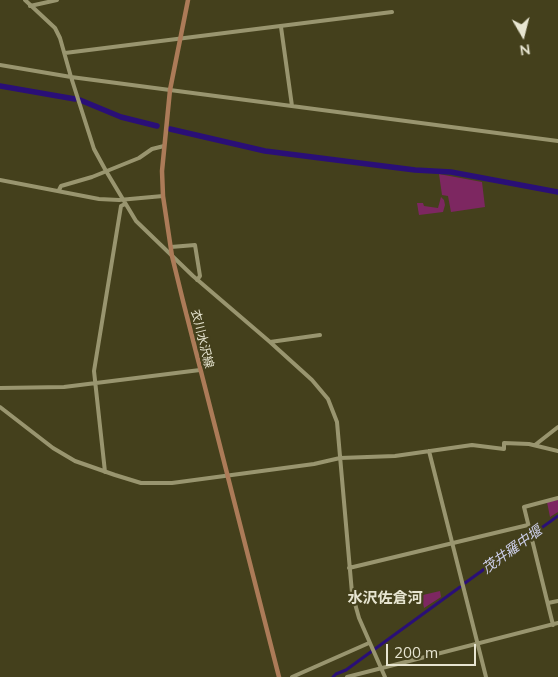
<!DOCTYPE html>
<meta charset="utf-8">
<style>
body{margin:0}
#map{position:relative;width:558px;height:677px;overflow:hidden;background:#44401c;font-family:Mulish,sans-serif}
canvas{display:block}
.north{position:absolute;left:498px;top:10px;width:50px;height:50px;-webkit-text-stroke:4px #44401c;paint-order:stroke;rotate:172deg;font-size:14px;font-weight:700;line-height:20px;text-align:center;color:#e7e5d1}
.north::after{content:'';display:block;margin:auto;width:18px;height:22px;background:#e7e5d1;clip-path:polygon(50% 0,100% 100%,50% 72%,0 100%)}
.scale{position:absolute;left:386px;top:644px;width:90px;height:22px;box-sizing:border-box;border:2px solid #e7e5d1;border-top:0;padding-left:6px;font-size:15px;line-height:18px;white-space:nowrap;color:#e7e5d1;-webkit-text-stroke:4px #44401c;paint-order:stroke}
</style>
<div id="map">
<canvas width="558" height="677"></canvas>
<div class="north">N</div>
<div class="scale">200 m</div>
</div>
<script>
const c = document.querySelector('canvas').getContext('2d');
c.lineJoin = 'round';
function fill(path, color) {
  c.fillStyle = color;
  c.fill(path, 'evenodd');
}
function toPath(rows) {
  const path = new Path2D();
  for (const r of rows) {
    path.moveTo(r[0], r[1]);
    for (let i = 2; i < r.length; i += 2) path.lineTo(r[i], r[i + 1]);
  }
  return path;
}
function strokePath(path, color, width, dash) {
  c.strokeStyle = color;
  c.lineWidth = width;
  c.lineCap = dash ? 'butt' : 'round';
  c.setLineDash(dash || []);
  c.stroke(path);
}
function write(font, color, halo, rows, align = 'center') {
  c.font = font + ' Mulish,"Noto Sans JP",sans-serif';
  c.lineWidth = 4.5;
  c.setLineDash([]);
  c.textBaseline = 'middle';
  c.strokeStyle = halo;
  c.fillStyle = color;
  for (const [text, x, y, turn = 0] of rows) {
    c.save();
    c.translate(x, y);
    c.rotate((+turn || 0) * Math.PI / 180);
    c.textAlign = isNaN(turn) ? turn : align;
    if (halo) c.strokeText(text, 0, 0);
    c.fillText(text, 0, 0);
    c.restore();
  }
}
fill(toPath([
 [439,174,482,182,485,207,451,212,448,196,442,195],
 [441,197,444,200,445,205,443,212,419,215,417,203,423,203,424,206,438,208],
 [558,500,558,512,550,517,547,502],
 [440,591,441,597,424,608,422,597,423,595]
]), '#7d2761');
strokePath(toPath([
 [465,583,558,516],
 [333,677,336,674,346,670,460,587]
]), '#2a0f77', 3);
strokePath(toPath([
 [0,86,75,99],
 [80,100,121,117,157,126],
 [170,129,265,151,415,170,451,172,558,192]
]), '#2a0f77', 5.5);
strokePath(toPath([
 [25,0,55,28,60,38,71,77,94,149,106,171,136,221,193,276,270,342,312,380,328,399,337,422,352,593,359,618,385,677],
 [30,6,57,0],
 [281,27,292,106],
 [65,53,392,12],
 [0,65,71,77,558,141],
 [0,180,99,199,119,200,163,196],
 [59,190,61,186,92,177,139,158,152,149,164,146],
 [171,247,195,245,200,276,197,280],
 [270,342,320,335],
 [0,388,64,387,200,370],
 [0,407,53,448,75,461,115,475,141,483,172,483,314,464,340,458,395,456,472,445,504,449,504,443,529,444,558,451],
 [535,445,558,427],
 [429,451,486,677],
 [105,472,94,371,121,206,125,204],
 [349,568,528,525],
 [548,603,558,601],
 [553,625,524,507,558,498],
 [292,677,369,643],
 [347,677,558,623]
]), '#99956f', 4);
strokePath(toPath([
 [188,0,170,90,162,171,163,196,172,256,183,301,279,677]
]), '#ac7b58', 4.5);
write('12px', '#e7e5d1', '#44401c', [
 ["衣川水沢線",202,339,76]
]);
write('italic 14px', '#cccee9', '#44401c', [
 ["茂井羅中堰",512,550,-36]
]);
write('bold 15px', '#e7e5d1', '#44401c', [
 ["水沢佐倉河",385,598]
]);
</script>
